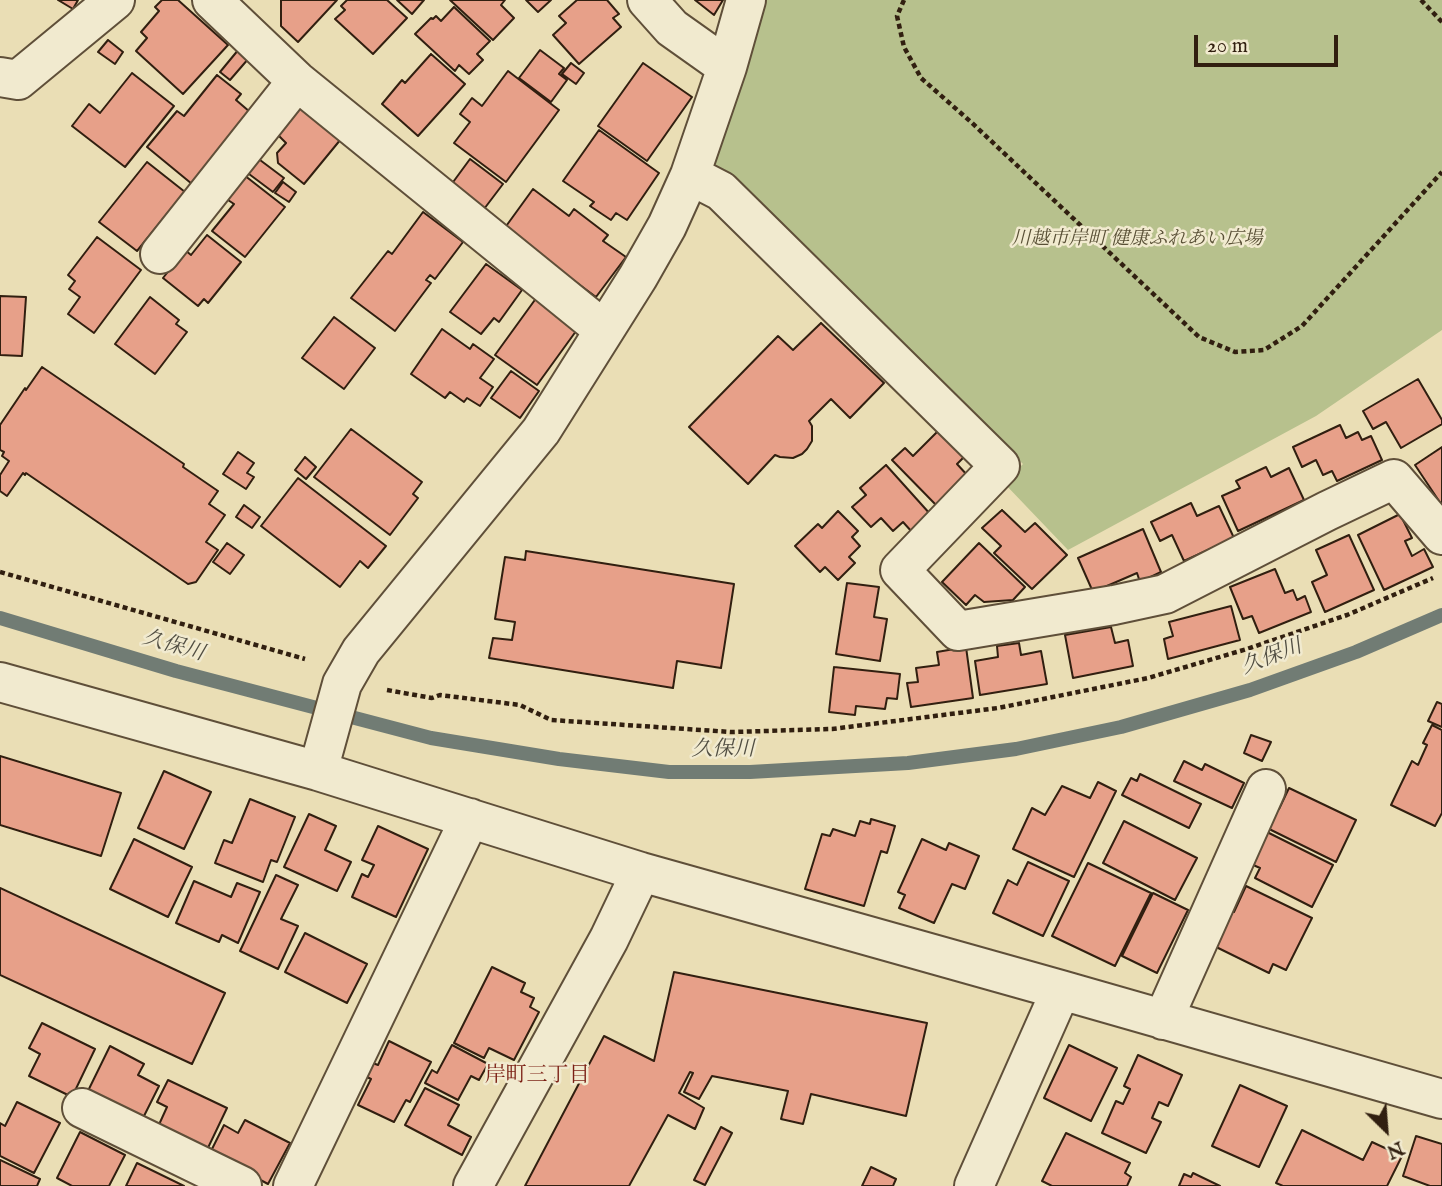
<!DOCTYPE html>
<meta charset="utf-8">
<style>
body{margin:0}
#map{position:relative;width:1442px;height:1186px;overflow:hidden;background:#eadeb5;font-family:"IM FELL English",serif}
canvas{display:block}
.north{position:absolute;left:1351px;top:1095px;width:70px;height:70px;-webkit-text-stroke:5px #f1eacf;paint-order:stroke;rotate:155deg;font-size:19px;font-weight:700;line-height:28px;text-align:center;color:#311f10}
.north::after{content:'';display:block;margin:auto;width:24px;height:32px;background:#311f10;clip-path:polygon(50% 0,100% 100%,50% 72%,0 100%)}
.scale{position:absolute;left:1194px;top:35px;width:144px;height:32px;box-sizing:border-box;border:4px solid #311f10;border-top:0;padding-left:9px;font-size:21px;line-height:24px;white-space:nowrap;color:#311f10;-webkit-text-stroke:5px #f1eacf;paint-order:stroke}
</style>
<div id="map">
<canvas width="1442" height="1186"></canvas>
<div class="north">N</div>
<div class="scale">20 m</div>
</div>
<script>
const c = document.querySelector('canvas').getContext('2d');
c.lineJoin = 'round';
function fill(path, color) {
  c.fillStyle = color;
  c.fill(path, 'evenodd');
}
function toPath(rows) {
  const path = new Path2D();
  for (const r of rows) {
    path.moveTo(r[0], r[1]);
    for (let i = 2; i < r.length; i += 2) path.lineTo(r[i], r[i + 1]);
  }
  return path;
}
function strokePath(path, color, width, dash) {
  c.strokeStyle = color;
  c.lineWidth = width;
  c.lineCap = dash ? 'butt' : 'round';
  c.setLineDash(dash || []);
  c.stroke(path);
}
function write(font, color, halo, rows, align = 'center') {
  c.font = font + ' "IM FELL English","Noto Serif JP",serif';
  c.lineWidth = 5;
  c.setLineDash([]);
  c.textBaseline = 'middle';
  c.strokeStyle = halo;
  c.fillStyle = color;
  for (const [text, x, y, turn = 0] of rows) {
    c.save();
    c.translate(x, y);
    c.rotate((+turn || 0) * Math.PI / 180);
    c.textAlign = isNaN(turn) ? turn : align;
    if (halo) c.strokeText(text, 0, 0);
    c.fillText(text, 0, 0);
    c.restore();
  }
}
fill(toPath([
 [764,0,1442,0,1442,330,1316,416,1068,550,1004,483,1023,464,711,160]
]), '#b7c18d');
strokePath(toPath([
 [0,618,176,671,431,738,559,759,669,772,750,772,908,763,1016,749,1121,727,1250,690,1356,652,1442,615]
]), '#717c74', 14);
const building = toPath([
 [58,0,78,0,73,9,58,0],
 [162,0,178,0,228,45,183,94,136,51,147,38,141,32,159,11,155,7,162,0],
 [281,0,337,0,298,42,281,26,281,0],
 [347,0,387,0,407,18,373,54,335,19,345,10,341,6,347,0],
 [397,0,424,0,412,14,397,0],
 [450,0,505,0,501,5,514,18,493,40,450,0],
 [526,0,551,0,538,12,526,0],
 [577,0,607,0,619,14,613,18,621,27,579,64,553,35,566,23,559,16,577,0],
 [695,0,723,0,714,15,695,0],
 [454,7,490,41,477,54,483,60,469,74,459,65,455,71,415,34,431,18,433,19,436,16,441,21,454,7],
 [108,40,123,52,115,64,98,52,108,40],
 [239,49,249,58,230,80,220,72,239,49],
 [540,50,564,68,559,74,567,80,551,102,519,78,540,50],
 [431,54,465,84,418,136,382,104,402,80,405,83,431,54],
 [571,63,584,73,576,84,562,74,571,63],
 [643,63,692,97,647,161,598,126,643,63],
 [508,71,559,110,506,182,454,143,470,122,460,114,472,98,482,106,508,71],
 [132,73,174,106,125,167,72,126,89,104,100,113,132,73],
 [217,75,241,94,236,100,250,112,192,184,147,147,177,111,184,116,217,75],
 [300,105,341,139,304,184,278,163,277,153,286,143,277,134,300,105],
 [599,130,659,173,627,220,616,213,611,220,590,206,594,202,563,181,599,130],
 [256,157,284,178,273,192,245,171,256,157],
 [470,159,503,184,481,213,448,189,470,159],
 [147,162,185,192,137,251,99,222,147,162],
 [244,175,285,207,245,257,212,231,234,204,225,198,244,175],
 [283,182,296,192,289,202,275,193,283,182],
 [533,189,569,216,574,209,608,235,603,241,626,257,596,297,504,229,533,189],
 [423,212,463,242,435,279,430,275,426,280,431,283,395,331,351,298,388,251,392,254,423,212],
 [207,235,241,262,208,303,204,299,198,306,163,278,185,250,191,255,207,235],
 [97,237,141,270,94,333,68,314,80,297,69,289,75,281,68,275,97,237],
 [486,264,522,290,499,322,494,318,481,334,450,312,486,264],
 [0,296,26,297,22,356,0,355,0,296],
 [150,297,179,320,176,324,187,332,155,374,115,344,150,297],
 [537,297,579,327,537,385,495,355,537,297],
 [334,317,375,348,344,389,302,358,334,317],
 [821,323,884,383,850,418,831,399,809,421,812,426,812,441,807,449,802,454,793,458,780,457,775,455,748,484,689,427,778,336,793,350,821,323],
 [442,329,470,349,473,344,494,359,480,378,493,387,480,406,467,398,464,402,450,392,445,398,411,374,442,329],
 [42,367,184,464,183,467,218,491,209,504,225,515,206,542,218,550,196,582,188,584,26,473,25,475,23,473,7,496,0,491,0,475,9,461,2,456,4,452,0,450,0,425,25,388,26,390,42,367],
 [511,371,539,391,520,418,491,398,511,371],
 [1418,379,1442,420,1442,424,1401,448,1386,422,1373,429,1363,411,1418,379],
 [1340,425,1346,438,1358,432,1362,440,1371,436,1382,460,1337,481,1332,471,1323,475,1316,460,1302,467,1293,447,1340,425],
 [351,429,422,482,413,494,418,498,390,535,314,477,351,429],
 [940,429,966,455,957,464,968,476,937,506,892,460,905,448,913,456,940,429],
 [1442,447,1442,504,1441,504,1415,465,1442,447],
 [238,452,254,463,247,473,254,477,246,489,223,474,238,452],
 [305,457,316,467,306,479,295,470,305,457],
 [886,465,931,515,912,532,903,522,893,531,881,518,871,527,852,507,866,495,860,488,886,465],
 [1266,467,1271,477,1289,468,1304,500,1238,531,1222,496,1240,488,1236,481,1266,467],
 [298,478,386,546,368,568,360,561,340,587,261,526,298,478],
 [1191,503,1197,516,1219,506,1234,538,1184,561,1172,535,1160,541,1151,522,1191,503],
 [244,505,260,517,252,528,236,517,244,505],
 [1002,510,1025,532,1035,523,1067,555,1032,589,994,553,1001,546,982,528,1002,510],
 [838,511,858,531,852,537,860,546,849,557,855,563,838,580,825,567,820,572,795,546,818,524,822,528,838,511],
 [1400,514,1412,538,1405,541,1412,556,1424,549,1433,567,1384,590,1358,535,1400,514],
 [1143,529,1161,572,1140,582,1137,573,1093,592,1078,558,1143,529],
 [1349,535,1374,590,1325,612,1312,582,1327,575,1316,550,1349,535],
 [227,543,244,555,230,574,213,562,227,543],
 [979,543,1025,587,1013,600,984,602,975,595,966,605,942,582,979,543],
 [526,551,734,584,721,668,677,661,673,688,489,658,493,638,512,640,515,622,495,619,505,557,525,560,526,551],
 [1275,569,1285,593,1293,590,1297,600,1305,596,1311,612,1259,633,1252,616,1243,619,1230,587,1275,569],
 [847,583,879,587,874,617,887,619,880,661,836,654,847,583],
 [1231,606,1240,640,1168,659,1164,639,1173,636,1169,622,1231,606],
 [1111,627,1115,643,1128,640,1133,666,1073,678,1065,635,1111,627],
 [1019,643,1021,655,1041,651,1047,684,980,695,975,661,998,657,997,646,1019,643],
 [966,647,973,698,911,707,907,683,918,682,916,668,939,665,937,652,966,647],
 [834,667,900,674,897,699,887,698,885,709,856,706,855,715,829,712,834,667],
 [1437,702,1442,704,1442,727,1428,721,1437,702],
 [1432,725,1442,730,1442,813,1435,826,1391,805,1412,761,1418,765,1427,745,1423,743,1432,725],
 [1251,735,1271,742,1262,761,1244,753,1251,735],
 [0,756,121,793,101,856,0,825,0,756],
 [1184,761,1202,770,1205,764,1244,783,1232,808,1174,781,1184,761],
 [164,771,211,792,184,849,138,828,164,771],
 [1140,774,1201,804,1189,828,1122,795,1131,778,1137,781,1140,774],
 [1098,782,1116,791,1074,877,1013,849,1032,808,1045,815,1062,786,1090,798,1098,782],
 [1289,788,1356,820,1336,862,1263,826,1272,807,1279,809,1289,788],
 [250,799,295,817,277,862,271,860,263,882,215,863,224,840,232,843,250,799],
 [309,814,336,826,325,850,351,862,337,891,284,867,309,814],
 [871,819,895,826,887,853,881,851,864,906,805,889,822,834,830,836,833,829,855,836,860,821,870,824,871,819],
 [1124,821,1197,858,1175,900,1103,863,1124,821],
 [378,826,428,849,396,917,352,897,362,874,368,877,374,865,362,860,378,826],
 [1267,832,1333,865,1312,907,1255,878,1260,868,1251,864,1267,832],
 [134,839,192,867,168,917,110,889,134,839],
 [922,839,946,850,949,843,979,856,965,889,952,884,934,923,899,908,905,895,898,892,922,839],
 [1028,862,1069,881,1043,936,993,913,1008,880,1017,885,1028,862],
 [1088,863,1151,893,1115,966,1052,936,1088,863],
 [276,875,298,885,281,919,298,926,278,969,240,951,276,875],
 [194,881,231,897,237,883,260,892,238,943,222,935,219,942,176,923,194,881],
 [1246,886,1312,918,1286,970,1273,964,1269,973,1206,942,1223,906,1234,912,1246,886],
 [0,888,225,993,192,1064,0,975,0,888],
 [1153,893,1188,910,1157,973,1122,956,1153,893],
 [305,933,367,964,347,1003,285,972,305,933],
 [492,967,525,983,521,992,534,998,530,1007,539,1012,514,1060,489,1048,484,1058,454,1043,492,967],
 [674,972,927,1023,906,1116,811,1094,803,1124,781,1119,788,1091,712,1076,699,1099,684,1092,693,1073,690,1072,679,1093,704,1108,695,1129,668,1115,629,1186,525,1186,604,1036,654,1061,674,972],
 [42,1023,95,1049,72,1097,29,1076,40,1054,29,1048,42,1023],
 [389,1041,431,1062,410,1102,406,1100,394,1122,358,1105,371,1079,363,1075,370,1062,378,1065,389,1041],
 [452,1045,488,1064,479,1080,471,1076,458,1100,425,1083,432,1070,437,1073,452,1045],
 [1069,1045,1117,1068,1091,1121,1044,1098,1069,1045],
 [110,1046,144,1064,138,1075,159,1086,140,1124,85,1097,110,1046],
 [1138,1055,1182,1075,1168,1106,1159,1102,1152,1118,1161,1122,1146,1153,1102,1133,1116,1101,1123,1104,1130,1089,1124,1086,1138,1055],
 [168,1080,227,1108,206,1152,157,1129,167,1107,157,1102,168,1080],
 [1240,1085,1287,1106,1259,1167,1212,1146,1240,1085],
 [425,1088,459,1105,448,1125,471,1137,462,1155,405,1125,425,1088],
 [17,1102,60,1123,34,1173,0,1156,0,1123,5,1126,17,1102],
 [245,1120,290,1143,268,1184,210,1153,224,1125,238,1133,245,1120],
 [721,1127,732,1133,705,1185,694,1180,721,1127],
 [1302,1130,1363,1160,1372,1142,1402,1156,1387,1186,1283,1186,1276,1183,1302,1130],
 [80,1132,125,1155,109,1186,72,1186,57,1178,80,1132],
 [1066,1133,1130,1163,1125,1173,1131,1177,1127,1186,1052,1186,1042,1181,1066,1133],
 [1416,1136,1442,1144,1442,1186,1430,1186,1403,1176,1416,1136],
 [0,1160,40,1179,37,1186,0,1186,0,1160],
 [137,1163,184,1186,126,1186,137,1163],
 [871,1167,896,1179,893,1186,862,1186,871,1167],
 [1193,1173,1220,1186,1179,1186,1184,1174,1191,1177,1193,1173]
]);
fill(building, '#e7a089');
strokePath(building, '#311f10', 2);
const minor = toPath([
 [212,0,297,81,604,330],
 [647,0,672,28,727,67],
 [0,77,18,80,115,0],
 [690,175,721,191,1000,466,900,570,958,631,1114,605,1165,594,1327,511,1394,479,1442,535],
 [160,254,297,81],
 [0,682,318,771,641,872,1061,990,1442,1099],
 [318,771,342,684,361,651,541,431,638,277,667,226,690,175,727,67,746,0],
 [1163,1020,1266,789],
 [82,1108,242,1186],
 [293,1186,470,818],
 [473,1186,609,939,641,872],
 [974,1186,1061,990]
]);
strokePath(minor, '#5f4f39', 42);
strokePath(toPath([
 [904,0,897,16,904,47,921,78,971,122,1199,337,1235,352,1264,350,1302,326,1442,172],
 [1421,0,1442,22],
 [0,572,305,659],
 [387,690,432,698,440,695,520,705,551,720,731,732,832,729,998,708,1148,678,1247,649,1347,615,1433,578]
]), '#311f10', 4.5, [5, 3.5]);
strokePath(minor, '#f1eacf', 38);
write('italic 19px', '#595036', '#f1eacf', [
 ["川越市岸町 健康ふれあい広場",1137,240]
]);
write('italic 21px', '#514e42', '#f1eacf', [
 ["久保川",173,647,16],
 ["久保川",1272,658,-21],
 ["久保川",723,751]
]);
write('21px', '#7a1f14', '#f1eacf', [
 ["岸町三丁目",537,1077]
]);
</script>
